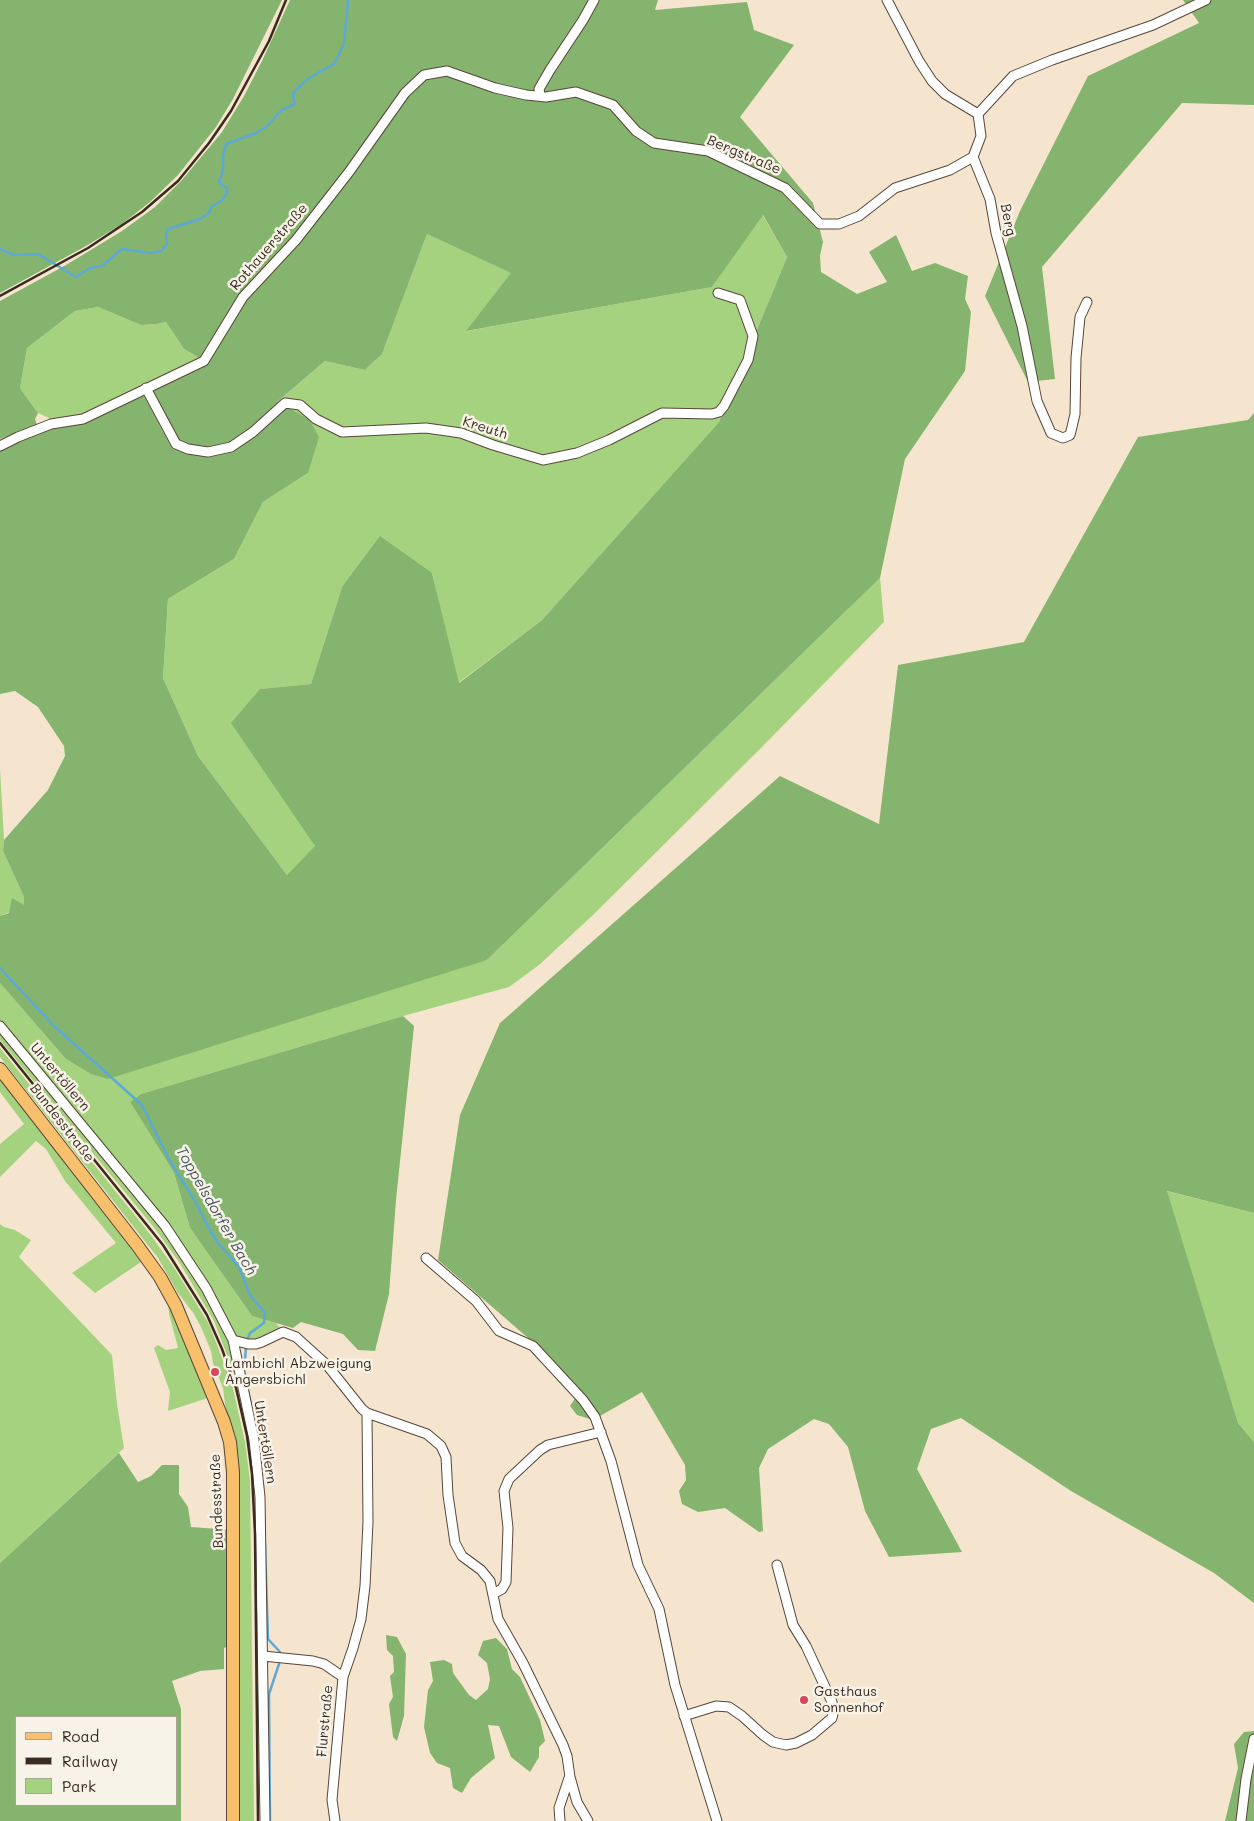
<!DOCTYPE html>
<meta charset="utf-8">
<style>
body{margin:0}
#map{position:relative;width:1254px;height:1821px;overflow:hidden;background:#f5e5cf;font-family:Mali,sans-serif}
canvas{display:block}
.legend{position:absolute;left:15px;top:1716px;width:162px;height:90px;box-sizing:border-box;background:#f7f3e8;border:1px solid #aca397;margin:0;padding:6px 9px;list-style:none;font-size:15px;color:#3b2a1e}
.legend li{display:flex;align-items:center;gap:10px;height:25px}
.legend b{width:25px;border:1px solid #aca397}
</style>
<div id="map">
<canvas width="1254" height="1821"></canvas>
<ul class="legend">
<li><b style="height:6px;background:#f8bf6c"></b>Road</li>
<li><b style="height:6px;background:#3b2a1e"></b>Railway</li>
<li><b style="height:14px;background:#a5d27f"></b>Park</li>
</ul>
</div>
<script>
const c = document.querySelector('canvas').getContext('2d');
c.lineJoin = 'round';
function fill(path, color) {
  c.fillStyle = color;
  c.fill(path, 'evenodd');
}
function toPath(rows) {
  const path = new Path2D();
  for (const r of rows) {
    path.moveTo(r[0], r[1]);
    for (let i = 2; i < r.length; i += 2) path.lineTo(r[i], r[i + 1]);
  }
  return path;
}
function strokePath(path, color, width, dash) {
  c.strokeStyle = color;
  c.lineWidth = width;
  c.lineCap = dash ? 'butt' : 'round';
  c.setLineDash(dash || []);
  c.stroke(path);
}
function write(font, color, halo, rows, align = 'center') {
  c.font = font + ' Mali,sans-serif';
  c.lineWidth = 5;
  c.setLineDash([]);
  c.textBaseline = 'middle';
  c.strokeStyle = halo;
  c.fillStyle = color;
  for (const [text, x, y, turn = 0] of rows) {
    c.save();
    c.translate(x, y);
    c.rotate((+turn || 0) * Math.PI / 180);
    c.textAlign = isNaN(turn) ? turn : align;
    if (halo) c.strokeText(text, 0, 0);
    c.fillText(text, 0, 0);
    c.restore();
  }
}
fill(toPath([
 [762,214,787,257,719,422,542,620,458,683,432,573,342,587,311,684,260,689,315,847,287,875,198,756,163,678,168,599,234,559,263,502,308,473,309,419,276,403,325,361,365,370,382,354,427,234,512,273,467,331,712,287],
 [98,307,141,325,156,324,166,322,184,349,204,361,83,419,51,424,49,418,38,413,20,388,27,348,75,311],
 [880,578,884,622,762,747,593,915,539,965,509,987,403,1016,141,1094,130,1102,174,1173,190,1228,252,1316,276,1323,283,1332,268,1339,233,1341,242,1388,235,1376,214,1321,181,1265,156,1230,0,1040,0,983,65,1058,487,960],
 [0,768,4,840,3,851,24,897,24,906,0,916],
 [0,1048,150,1234,175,1269,209,1324,232,1384,245,1442,250,1480,254,1821,238,1821,239,1492,232,1428,226,1411,223,1388,213,1363,211,1351,201,1327,194,1314,178,1293,158,1258,0,1057],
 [0,1069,147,1258,95,1293,72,1273,116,1243,65,1181,46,1149,36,1141,0,1177,0,1144,24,1124,0,1092],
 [1166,1191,1254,1213,1254,1442,1238,1423],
 [0,1224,4,1227,15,1230,31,1240,19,1257,112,1355,117,1404,124,1448,0,1563],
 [167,1290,214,1396,168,1411,170,1392,154,1348,158,1345,166,1350,178,1348,169,1314]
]), '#a5d27f');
fill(toPath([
 [0,0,282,0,233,99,216,127,178,175,150,202,122,224,86,246,0,293],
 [290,0,658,0,655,10,747,2,754,30,794,45,740,117,813,203,823,242,820,256,821,272,857,294,887,282,869,252,896,235,912,271,935,263,968,276,965,299,971,312,965,371,905,459,880,578,487,960,108,1079,91,1074,65,1058,0,983,0,916,9,913,12,898,24,905,24,897,3,851,4,840,48,790,65,756,64,746,38,707,15,691,0,694,0,451,51,424,83,418,204,361,184,349,166,322,156,324,141,325,98,307,75,311,27,348,20,388,38,413,35,419,37,425,0,439,0,301,66,265,122,231,155,207,182,180,222,132,244,96,262,61],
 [763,215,787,257,719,422,542,620,459,683,432,573,380,536,342,587,311,684,260,689,231,723,315,846,287,875,198,756,163,678,168,599,234,559,263,502,308,473,319,437,309,419,277,402,325,361,365,370,382,354,427,234,511,273,466,331,712,287],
 [1183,0,1254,0,1254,105,1182,103,1042,267,1055,379,1028,382,985,296,1020,211,1088,76,1199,23],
 [1254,413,1254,1213,1167,1191,1238,1423,1254,1442,1254,1603,1214,1573,1071,1491,961,1418,931,1429,917,1469,962,1552,889,1557,865,1511,848,1447,829,1424,814,1419,768,1449,759,1468,763,1531,759,1532,725,1508,698,1512,682,1504,679,1491,686,1480,685,1465,642,1392,593,1420,577,1415,570,1406,576,1397,542,1350,438,1260,460,1115,500,1023,780,776,879,824,898,665,1024,642,1138,437,1248,420],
 [403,1016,414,1026,396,1200,389,1294,375,1351,358,1350,343,1334,301,1322,293,1328,252,1316,190,1228,174,1173,130,1102,141,1094],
 [119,1453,138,1482,151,1476,162,1465,179,1465,179,1494,188,1507,191,1527,233,1530,233,1644,224,1648,224,1669,200,1671,172,1681,181,1709,181,1821,0,1821,0,1563],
 [16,1717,176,1717,176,1805,16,1805],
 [386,1635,397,1637,406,1654,404,1716,397,1741,393,1737,389,1704,393,1697,390,1676,394,1672,393,1656,387,1650],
 [496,1638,507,1649,512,1669,520,1677,540,1720,545,1741,539,1747,539,1757,530,1772,511,1757,499,1726,488,1725,495,1758,471,1778,462,1793,453,1788,450,1768,437,1763,430,1753,424,1727,428,1690,433,1681,430,1662,444,1660,452,1664,453,1673,469,1695,476,1700,488,1689,490,1679,487,1663,478,1655,483,1641],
 [1254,1731,1254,1821,1225,1821,1238,1768,1234,1744,1244,1732]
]), '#84b46e');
strokePath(toPath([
 [0,249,14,255,38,254,76,277,90,268,102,266,122,249,151,253,161,251,167,244,166,233,168,229,200,219,209,213,211,207,222,200,227,193,227,188,223,186,219,182,223,171,223,156,226,144,256,133,266,127,282,110,295,104,293,98,294,92,309,78,334,64,344,44,348,0],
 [0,968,53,1025,142,1105,170,1161,195,1201,207,1225,218,1243,239,1267,250,1295,265,1313,264,1323,250,1333,248,1338],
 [246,1347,244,1372,255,1423],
 [258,1438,261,1470],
 [264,1513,268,1639,280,1652],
 [270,1821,269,1694,280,1661]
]), '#5da8d5', 2.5);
const street = toPath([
 [887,0,919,61,932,81,945,94,978,114],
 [540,95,539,89,550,70,583,20,594,0],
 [978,114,981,136,973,157,990,199,996,233,1022,326,1037,401,1051,433,1063,438,1070,435,1072,427,1075,414,1076,358,1080,317,1087,302],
 [978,114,1013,76,1052,60,1153,25,1206,0],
 [146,388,176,444,188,449,208,452,231,447,253,432,285,403,300,405,316,419,342,432,426,428,461,433,493,445,543,460,577,453,609,440,662,413,712,414,719,412,724,406,748,360,753,336,740,300,718,293],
 [0,446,18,437,51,424,83,419,204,361,243,297,296,240,349,172,405,93,424,75,447,71,495,88,526,95,546,97,576,92,613,105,636,131,654,143,708,151,785,188,820,224,839,224,859,216,895,188,950,170,973,157],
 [0,1026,165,1226,206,1288,233,1340,254,1440,260,1497,265,1821],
 [426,1258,476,1301,499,1331,533,1346,583,1400,595,1417,611,1461,638,1565,659,1609,675,1685,717,1821],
 [233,1340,248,1344,256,1344,262,1342,283,1332,296,1337,327,1365,362,1409,367,1413,427,1434,441,1446,446,1457,448,1495,455,1543,462,1556,481,1570,490,1581,498,1619,523,1663,563,1745,567,1756,570,1777,577,1802,588,1821],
 [493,1594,502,1589,506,1582,508,1528,504,1491,509,1479,540,1450,548,1445,601,1432],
 [263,1656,313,1661,324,1664,343,1677,332,1800,335,1821],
 [343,1677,353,1648,361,1619,365,1586,368,1522,367,1413],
 [684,1716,716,1706,729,1707,742,1716,763,1735,773,1742,786,1745,796,1743,812,1735,832,1718,833,1713,832,1702,806,1646,793,1625,777,1565],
 [560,1821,559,1808,569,1778],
 [1241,1821,1246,1779,1254,1739]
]);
const primary = toPath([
 [0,1069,137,1245,160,1277,176,1306,224,1422,230,1442,233,1472,233,1821]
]);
strokePath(street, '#574639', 11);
strokePath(primary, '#574639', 14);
strokePath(street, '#fff', 9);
strokePath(primary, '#f8bf6c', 12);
strokePath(toPath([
 [0,296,88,248,142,212,178,181,209,143,231,111,269,41,286,0],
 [0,1043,163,1245,207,1315,222,1349,236,1388,247,1436,252,1474,255,1534,258,1821]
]), '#3b2a1e', 2.5);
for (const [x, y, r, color] of [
 [215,1372,5,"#d1495b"],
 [804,1700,5,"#d1495b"]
]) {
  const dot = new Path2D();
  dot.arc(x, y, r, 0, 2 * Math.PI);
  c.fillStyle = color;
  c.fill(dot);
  strokePath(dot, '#f7f3e8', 2);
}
write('14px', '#3b2a1e', '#f7f3e8', [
 ["Bergstraße",744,155,23],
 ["Berg",1008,220,79],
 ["Rothauerstraße",269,247,-49],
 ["Kreuth",485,428,18],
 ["Untertöllern",60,1077,50],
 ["Bundesstraße",62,1123,52],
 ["Untertöllern",265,1442,81],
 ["Bundesstraße",217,1501,-92],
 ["Flurstraße",325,1721,-85]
]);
write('14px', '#3b2a1e', '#f7f3e8', [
 ["Lambichl Abzweigung",225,1364],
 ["Angersbichl",225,1380],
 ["Gasthaus",814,1692],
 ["Sonnenhof",814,1708]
], 'left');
write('italic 15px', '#47565e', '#f7f3e8', [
 ["Toppelsdorfer Bach",216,1211,60]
]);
</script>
